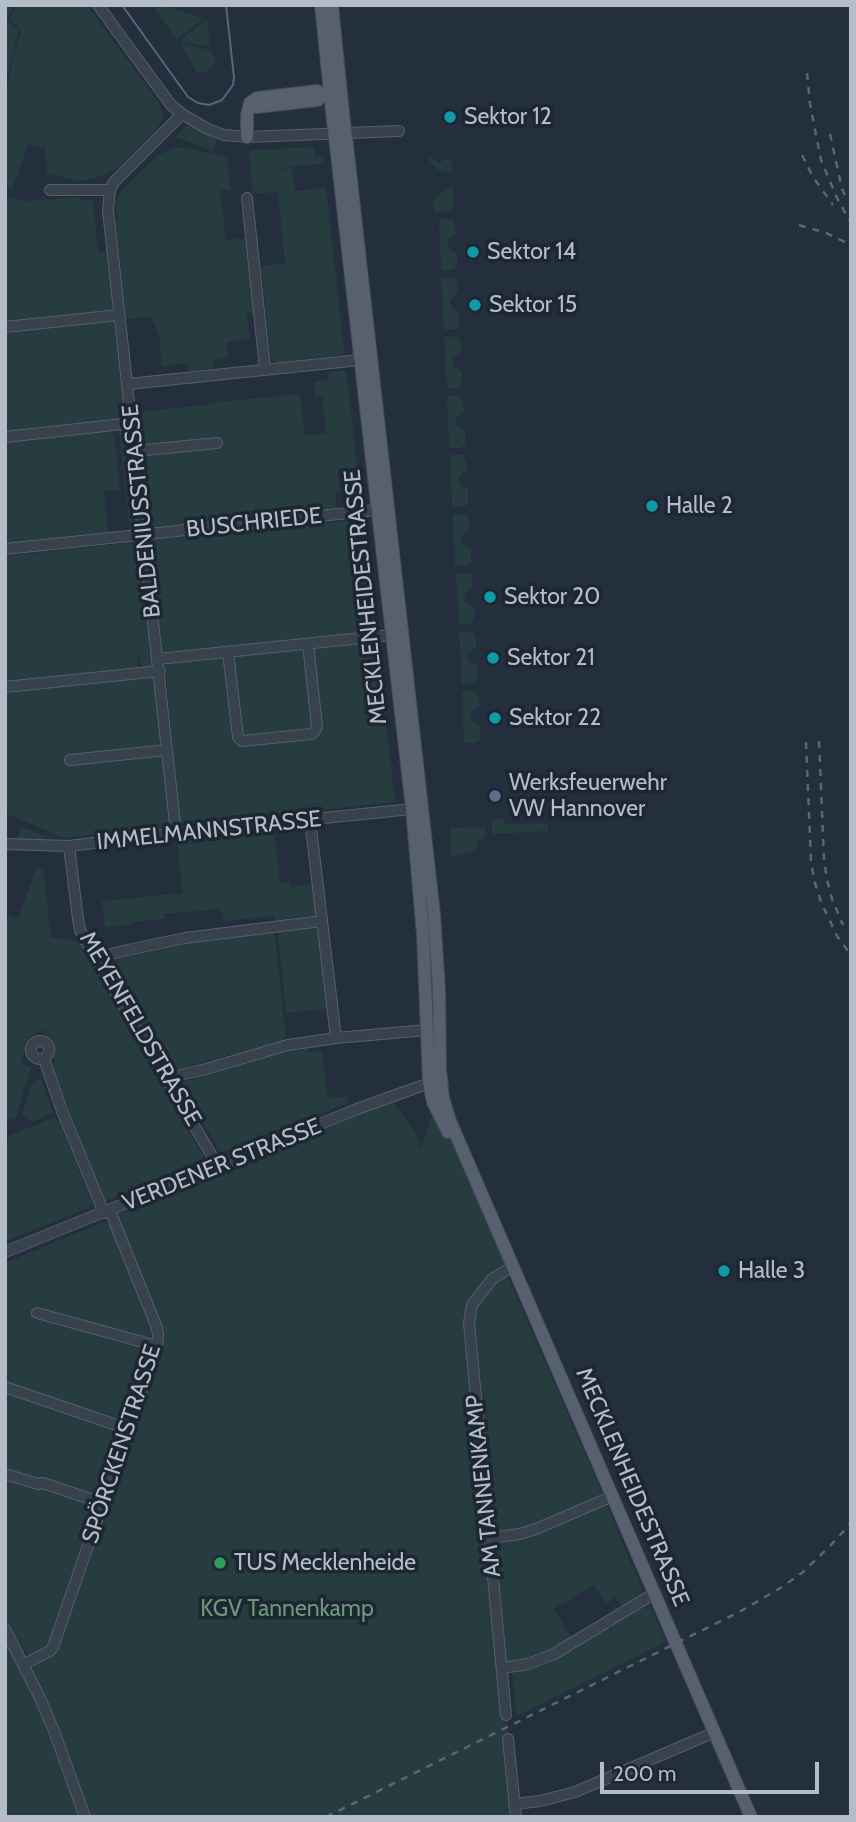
<!DOCTYPE html>
<meta charset="utf-8">
<style>
body{margin:0}
#map{position:relative;width:856px;height:1822px;overflow:hidden;background:#242f3e;font-family:Cabin,sans-serif}
canvas{display:block}
.frame{position:absolute;inset:0;border:7px solid #b4bcc9;pointer-events:none}
.scale{position:absolute;left:600px;top:1762px;width:219px;height:32px;box-sizing:border-box;border:4px solid #b4bcc9;border-top:0;padding-left:9px;font-size:21px;line-height:24px;white-space:nowrap;color:#b4bcc9;-webkit-text-stroke:5px #1d2633;paint-order:stroke}
</style>
<div id="map">
<canvas width="856" height="1822"></canvas>
<div class="frame"></div>
<div class="scale">200 m</div>
</div>
<script>
const c = document.querySelector('canvas').getContext('2d');
c.lineJoin = 'round';
function fill(path, color) {
  c.fillStyle = color;
  c.fill(path, 'evenodd');
}
function toPath(rows) {
  const path = new Path2D();
  for (const r of rows) {
    if (r.length === 3) {
      path.moveTo(r[0] + r[2], r[1]);
      path.arc(r[0], r[1], r[2], 0, 2 * Math.PI);
      continue;
    }
    path.moveTo(r[0], r[1]);
    for (let i = 2; i < r.length; i += 2) path.lineTo(r[i], r[i + 1]);
  }
  return path;
}
function strokePath(path, color, width, dash) {
  c.strokeStyle = color;
  c.lineWidth = width;
  c.lineCap = dash ? 'butt' : 'round';
  c.setLineDash(dash || []);
  c.stroke(path);
}
function write(font, color, halo, rows, align = 'center') {
  c.font = font + ' Cabin,sans-serif';
  c.lineWidth = 7;
  c.setLineDash([]);
  c.textBaseline = 'middle';
  c.strokeStyle = halo;
  c.fillStyle = color;
  for (const [text, x, y, turn = 0] of rows) {
    c.save();
    c.translate(x, y);
    c.rotate((+turn || 0) * Math.PI / 180);
    c.textAlign = isNaN(turn) ? turn : align;
    if (halo) c.strokeText(text, 0, 0);
    c.fillText(text, 0, 0);
    c.restore();
  }
}
fill(toPath([
 [5,5,15,5,7,20,19,30,5,86],
 [17,5,87,5,159,103,162,111,162,120,157,129,115,170,94,179,76,181,47,173,45,147,28,145,12,189,5,187,5,92,21,30,9,19],
 [152,5,162,5,203,18,177,40],
 [207,20,210,47,182,42,181,39],
 [180,44,211,50,215,59,213,67,204,73,197,72],
 [188,125,218,138,213,151,175,137],
 [314,147,315,157,322,157,323,163,270,170,292,168,295,191,326,187,344,351,343,354,339,355,275,363,271,359,261,266,285,263,278,192,253,194,249,152,251,150],
 [173,148,186,148,227,157,230,189,220,191,226,240,249,238,257,312,247,313,250,339,226,342,228,357,214,360,214,368,189,371,188,363,162,366,159,336,151,317,126,319,116,222,118,221,116,201,121,191,158,155],
 [432,157,439,164,444,159,450,160,452,162,452,172,444,172,435,168,429,160,429,158],
 [453,184,453,208,450,211,434,212,433,206,436,197],
 [5,197,28,201,79,197,80,200,93,199,98,253,106,252,113,307,111,312,5,324],
 [439,219,452,219,455,224,456,234,448,240,447,244,449,249,457,253,457,267,452,270,441,271],
 [441,278,455,278,458,283,458,293,451,299,450,303,452,308,459,312,459,326,455,329,444,330],
 [101,320,105,322,113,321,125,416,123,419,5,433,5,331],
 [444,336,458,337,460,341,461,352,454,358,452,362,454,367,462,371,462,384,458,388,447,388],
 [344,370,347,375,357,467,338,470,340,491,335,492,337,509,152,529,149,527,136,416,140,412,213,404,216,402,300,394,305,435,326,433,322,397,315,397,314,382,328,380,328,372],
 [447,396,460,396,463,401,464,412,456,417,455,422,457,426,465,431,465,444,461,448,449,448],
 [124,428,123,430,131,457,139,531,130,530,119,432,119,429],
 [110,430,114,434,120,490,104,491,108,534,5,545,5,441],
 [450,455,463,455,466,460,467,470,459,476,458,480,460,485,468,489,468,503,464,507,452,507],
 [453,514,466,514,469,519,470,529,462,535,461,540,463,544,471,549,471,562,466,566,455,566],
 [364,519,376,632,164,653,162,651,150,545,152,540],
 [140,542,153,663,152,666,141,667,140,657,137,657,138,670,5,683,5,556],
 [456,573,470,573,472,577,473,588,465,594,464,598,466,603,474,607,474,620,470,624,459,625],
 [459,632,473,632,476,637,476,647,469,653,467,657,469,662,477,666,477,680,473,683,462,684],
 [372,642,377,645,395,802,185,825,180,822,165,666,167,664],
 [154,676,170,826,63,838,5,813,5,691],
 [462,691,475,691,478,696,479,706,471,712,470,716,472,721,480,726,480,739,476,743,464,743],
 [495,819,503,819,504,824,548,824,548,831,492,834,492,823],
 [22,827,45,836,43,841,17,839],
 [485,827,485,837,478,841,477,850,451,857,450,828],
 [274,831,280,882,289,882,290,887,313,884,317,913,315,915,275,920,273,916,226,921,223,920,221,909,164,914,164,919,131,922,130,925,105,927,102,901,183,893,177,842],
 [36,869,43,869,51,937,77,941,204,1157,203,1162,201,1163,106,1201,103,1199,53,1069,55,1049,43,1030,30,1036,21,1063,31,1068,15,1119,10,1118,5,1132,5,914,18,919],
 [315,928,318,932,326,1009,286,1013,278,933],
 [273,933,275,935,286,1040,172,1070,170,1069,111,970,111,966,119,959,186,944],
 [309,1048,310,1052,322,1051,327,1098,348,1097,347,1103,221,1153,180,1085,181,1082,284,1053],
 [41,1079,53,1113,33,1121,30,1120,22,1114,33,1082],
 [392,1096,395,1105,413,1129,421,1148,432,1116,437,1112,473,1174,514,1267,498,1274,472,1304,490,1538,516,1817,85,1817,24,1664,50,1651,158,1335,110,1211],
 [53,1118,59,1121,92,1203,90,1207,5,1241,5,1149,9,1136],
 [104,1222,112,1225,151,1326,152,1332,150,1337,146,1338,36,1307,32,1318,147,1350,150,1356,128,1419,122,1422,5,1382,5,1263],
 [507,1275,604,1497,523,1529,495,1532,475,1329,477,1307,491,1286],
 [5,1392,119,1431,121,1436,50,1646,33,1654,29,1654,24,1650,5,1617],
 [607,1505,645,1596,624,1609,616,1597,606,1604,594,1585,554,1609,573,1641,535,1660,509,1665,507,1661,496,1544,499,1542,541,1533],
 [649,1604,666,1642,517,1716,512,1672,549,1663,609,1628,620,1648,610,1628],
 [5,1641,46,1724,79,1817,5,1817]
]), '#263c3f');
const minor = toPath([
 [98,5,171,105,182,114,208,129,224,135,247,137,399,131],
 [50,190,110,190],
 [247,198,265,369],
 [5,327,119,315],
 [128,384,360,360],
 [5,437,132,423],
 [135,451,217,443],
 [5,549,377,510],
 [228,652,238,737,242,741,311,734,314,732,317,727,308,644],
 [158,659,391,635],
 [5,687,160,671],
 [70,760,167,750],
 [310,820,336,1038],
 [176,833,108,210,110,190,114,182,182,114],
 [5,844,69,846,176,833,412,809],
 [69,846,78,919,80,930,85,941,218,1166],
 [96,961,111,954,128,950,185,938,322,921],
 [40,1050,9],
 [44,1059,62,1111,104,1213],
 [166,1078,206,1069,288,1045,336,1038,427,1030],
 [5,1252,357,1109,435,1081],
 [505,1271,492,1279,472,1305,469,1323,506,1715],
 [37,1313,157,1346],
 [5,1387,128,1429],
 [5,1474,38,1484,43,1483,102,1503],
 [490,1538,520,1534,536,1529,613,1496],
 [5,1629,40,1698,54,1731,85,1817],
 [24,1664,50,1651,53,1647,157,1346,158,1335,157,1328,110,1211],
 [502,1668,528,1664,554,1654,655,1593],
 [508,1739,516,1817],
 [514,1804,540,1801,575,1792,715,1732]
]);
const major = toPath([
 [321,5,333,122],
 [332,5,344,122],
 [250,103,257,107,318,100,323,94],
 [247,137,247,115,250,103,257,98,317,91,323,94,340,93],
 [347,145,434,914,439,989,440,1069,443,1098,450,1121,473,1174,751,1817],
 [336,146,412,809,423,935,429,1082,433,1102,448,1132]
]);
strokePath(minor, '#565f6c', 12);
strokePath(major, '#414a57', 14);
strokePath(minor, '#38414e', 10);
strokePath(major, '#56606e', 12);
strokePath(toPath([
 [122,5,188,97,198,103,209,105,222,100,233,85,234,77,226,5]
]), '#5a6575', 2);
strokePath(toPath([
 [807,73,810,104,821,160,837,198,851,223],
 [830,134,842,189,847,199],
 [802,155,813,177,833,205],
 [799,225,826,233,851,245],
 [819,741,824,859,827,879,832,899,843,925],
 [806,742,811,862,815,883,821,902,837,936,851,955],
 [326,1817,741,1611,782,1587,803,1572,830,1546,851,1523]
]), '#5a6575', 2.5, [7, 7]);
const majorBridge = toPath([
 [333,122,336,146],
 [344,122,347,145]
]);
strokePath(majorBridge, '#414a57', 14, []);
strokePath(majorBridge, '#56606e', 12);
for (const [x, y, r, color] of [
 [450,117,7,"#0f9aa8"],
 [473,252,7,"#0f9aa8"],
 [475,305,7,"#0f9aa8"],
 [652,506,7,"#0f9aa8"],
 [490,597,7,"#0f9aa8"],
 [493,658,7,"#0f9aa8"],
 [495,718,7,"#0f9aa8"],
 [495,796,7,"#5c6f8a"],
 [724,1271,7,"#0f9aa8"],
 [220,1563,7,"#2e9e5b"]
]) {
  const dot = new Path2D();
  dot.arc(x, y, r, 0, 2 * Math.PI);
  c.fillStyle = color;
  c.fill(dot);
  strokePath(dot, '#1d2633', 2.5);
}
write('23px', '#b4bcc9', '#1d2633', [
 ["Sektor 12",464,117],
 ["Sektor 14",487,252],
 ["Sektor 15",489,305],
 ["Halle 2",666,506],
 ["Sektor 20",504,597],
 ["Sektor 21",507,658],
 ["Sektor 22",509,718],
 ["Werksfeuerwehr",509,783],
 ["VW Hannover",509,809],
 ["Halle 3",738,1271],
 ["TUS Mecklenheide",234,1563]
], 'left');
write('23px', '#b4bcc9', '#1d2633', [
 ["BALDENIUSSTRASSE",142,511,-96],
 ["BUSCHRIEDE",254,523,-6],
 ["MECKLENHEIDESTRASSE",366,597,-96],
 ["IMMELMANNSTRASSE",209,831,-6],
 ["MEYENFELDSTRASSE",140,1029,60],
 ["VERDENER STRASSE",222,1165,-22],
 ["SPÖRCKENSTRASSE",122,1444,-72],
 ["AM TANNENKAMP",484,1486,-96],
 ["MECKLENHEIDESTRASSE",632,1487,67]
]);
write('23px', '#6b9a76', '#1d2633', [
 ["KGV Tannenkamp",287,1609]
]);
</script>
